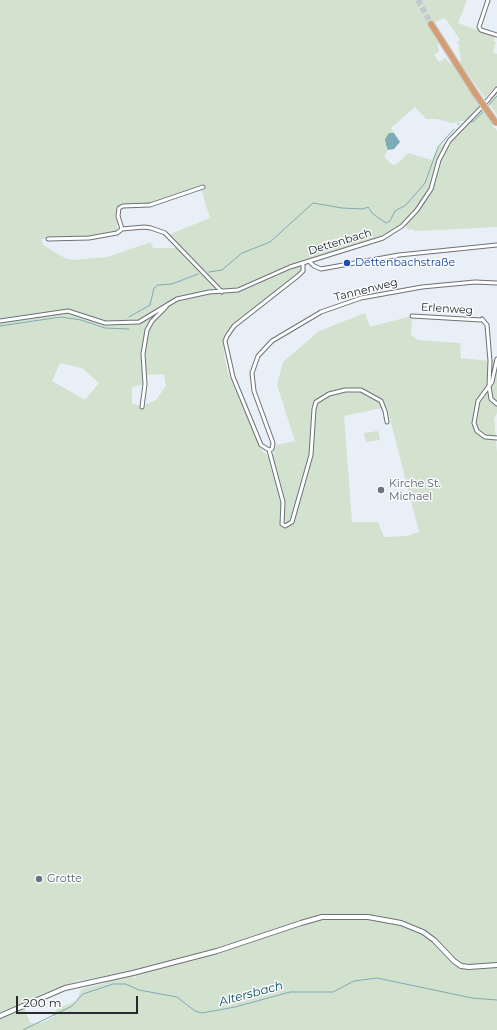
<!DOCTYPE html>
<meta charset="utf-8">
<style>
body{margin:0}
#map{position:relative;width:497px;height:1030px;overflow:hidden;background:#e8eff6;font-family:Montserrat,sans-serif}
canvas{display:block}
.scale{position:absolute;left:16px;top:996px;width:122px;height:18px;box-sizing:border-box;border:2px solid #272a2c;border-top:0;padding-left:5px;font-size:12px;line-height:14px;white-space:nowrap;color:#272a2c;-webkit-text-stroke:3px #f9fcfe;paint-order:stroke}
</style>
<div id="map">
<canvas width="497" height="1030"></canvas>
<div class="scale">200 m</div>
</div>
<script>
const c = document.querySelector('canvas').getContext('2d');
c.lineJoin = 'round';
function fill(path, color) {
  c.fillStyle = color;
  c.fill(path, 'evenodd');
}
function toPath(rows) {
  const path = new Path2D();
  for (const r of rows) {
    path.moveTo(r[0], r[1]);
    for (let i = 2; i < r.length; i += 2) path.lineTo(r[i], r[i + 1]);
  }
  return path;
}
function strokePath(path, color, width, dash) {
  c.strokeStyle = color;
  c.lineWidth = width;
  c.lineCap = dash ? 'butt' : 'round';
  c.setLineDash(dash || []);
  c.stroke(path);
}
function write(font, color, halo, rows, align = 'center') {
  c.font = font + ' Montserrat,sans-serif';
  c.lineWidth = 3;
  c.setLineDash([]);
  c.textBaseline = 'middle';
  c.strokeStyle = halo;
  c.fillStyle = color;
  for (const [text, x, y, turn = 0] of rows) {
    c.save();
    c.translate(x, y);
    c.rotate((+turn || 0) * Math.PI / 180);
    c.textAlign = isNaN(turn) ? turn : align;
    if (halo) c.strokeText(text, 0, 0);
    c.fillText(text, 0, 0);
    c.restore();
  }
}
fill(toPath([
 [0,0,467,0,458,23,495,37,493,41,496,42,493,52,497,54,497,85,485,98,461,64,460,51,458,48,460,47,457,42,460,40,448,22,444,18,430,25,430,29,437,41,439,51,434,55,439,62,445,58,452,65,497,131,497,227,416,231,412,229,408,230,405,223,388,233,370,240,301,261,301,270,229,329,224,334,223,340,224,355,228,373,263,452,268,456,274,454,276,445,295,441,277,385,283,362,319,331,365,313,370,327,412,316,411,335,418,340,460,343,461,358,490,361,497,358,497,413,494,419,497,452,497,1030,0,1030],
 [415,107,426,119,437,119,452,123,468,120,449,141,438,147,432,160,408,153,398,163,393,165,384,157,388,150,385,143,391,133,394,133,391,128],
 [200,186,210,218,168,235,180,246,179,248,153,248,151,242,107,257,73,260,65,258,43,245,41,239,89,237,112,232,117,230,117,208,121,204,152,203],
 [60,363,82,368,99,383,85,400,52,381],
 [164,374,166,386,156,400,142,406,132,404,132,387,145,384,145,375],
 [387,407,419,532,407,536,384,537,378,522,352,522,344,416],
 [162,965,133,973,138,981,133,976,108,980,106,983,88,987,81,990,76,1001,57,1009,53,1017,41,1023,30,1023,23,1004,40,995,77,981],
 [497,92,497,115,489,103],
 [378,431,380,440,366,442,364,433]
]), '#d3e2cf');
fill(toPath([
 [389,133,394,133,400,142,394,149,388,150,386,145,385,139]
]), '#80aab6');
strokePath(toPath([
 [487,107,497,96],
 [471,122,474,121,484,111],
 [458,124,459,124],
 [209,272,222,270,242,253,270,242,313,203,342,208,363,209,368,207,373,214,386,223,390,221,395,211,406,205,425,183,438,147,454,129],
 [129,317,150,305,154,288,158,285,172,284,198,274],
 [0,326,61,317,81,320,105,328,129,329],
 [23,1030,72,1006,83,994,113,984,126,984,139,990,177,997,195,1011,202,1013,235,1007,290,992,333,992,354,981,377,978,472,998,497,1000]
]), '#80aab6', 1);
strokePath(toPath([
 [418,0,431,24]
]), '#c1c8ce', 5.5, [5.5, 3]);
const minor = toPath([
 [488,0,479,27,481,30,497,35],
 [122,229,118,216,119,208,123,206,150,205,203,187],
 [48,239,89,238,117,233,122,229,144,227,151,228,165,233,222,292],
 [309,261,314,266,321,269,399,255,497,245],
 [412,316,481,320,482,319,487,325,490,361,489,386,478,401,474,423,477,431,485,437,497,438],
 [0,321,68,311,105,323,139,322,177,299,209,292,238,290,290,267,383,238,402,226,417,210,431,189,439,160,449,141,481,108,497,89],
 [497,359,492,382,489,386,491,399,497,404],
 [142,407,145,384,143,354,147,330,152,321,166,307],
 [269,450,272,449,273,443,254,391,252,373,258,356,272,341,321,312,361,298,422,287,475,282,497,283],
 [269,450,283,502,282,524,285,526,292,522,311,455,314,409,316,402,329,394,345,390,361,390,381,401,385,411,387,422],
 [269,450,261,445,233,377,225,341,227,336,234,326,299,275,303,271,303,263]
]);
const tertiary = toPath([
 [0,1016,65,988,133,973,217,951,301,923,322,917,368,917,401,923,423,932,434,940,454,961,461,966,469,967,497,965]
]);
const trunk = toPath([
 [431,24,475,93]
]);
strokePath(minor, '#6c7278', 5);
strokePath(tertiary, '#6c7278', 6);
strokePath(trunk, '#cbcccc', 8);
strokePath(minor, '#fff', 3);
strokePath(tertiary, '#fff', 4);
strokePath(trunk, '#d39e73', 5.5);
const trunkBridge = toPath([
 [475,93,496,123]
]);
strokePath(trunkBridge, '#cbcccc', 8, []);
strokePath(trunkBridge, '#d39e73', 5.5);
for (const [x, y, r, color] of [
 [347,263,4,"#1a4fb4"],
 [381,490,4,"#6b7280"],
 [39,879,4,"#6b7280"]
]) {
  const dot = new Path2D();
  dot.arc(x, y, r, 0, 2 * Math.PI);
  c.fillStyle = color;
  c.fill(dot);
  strokePath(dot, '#f9fcfe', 1.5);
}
write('11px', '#272a2c', '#f9fcfe', [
 ["Dettenbach",340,242,-17],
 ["Tannenweg",366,290,-14],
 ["Erlenweg",447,309,4]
]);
write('11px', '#164399', '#f9fcfe', [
 ["Dettenbachstraße",355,263]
], 'left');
write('11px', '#5b616d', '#f9fcfe', [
 ["Kirche St.",389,484],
 ["Michael",389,497],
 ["Grotte",47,879]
], 'left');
write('italic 12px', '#0a4a57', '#f9fcfe', [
 ["Altersbach",251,994,-15]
]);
</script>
